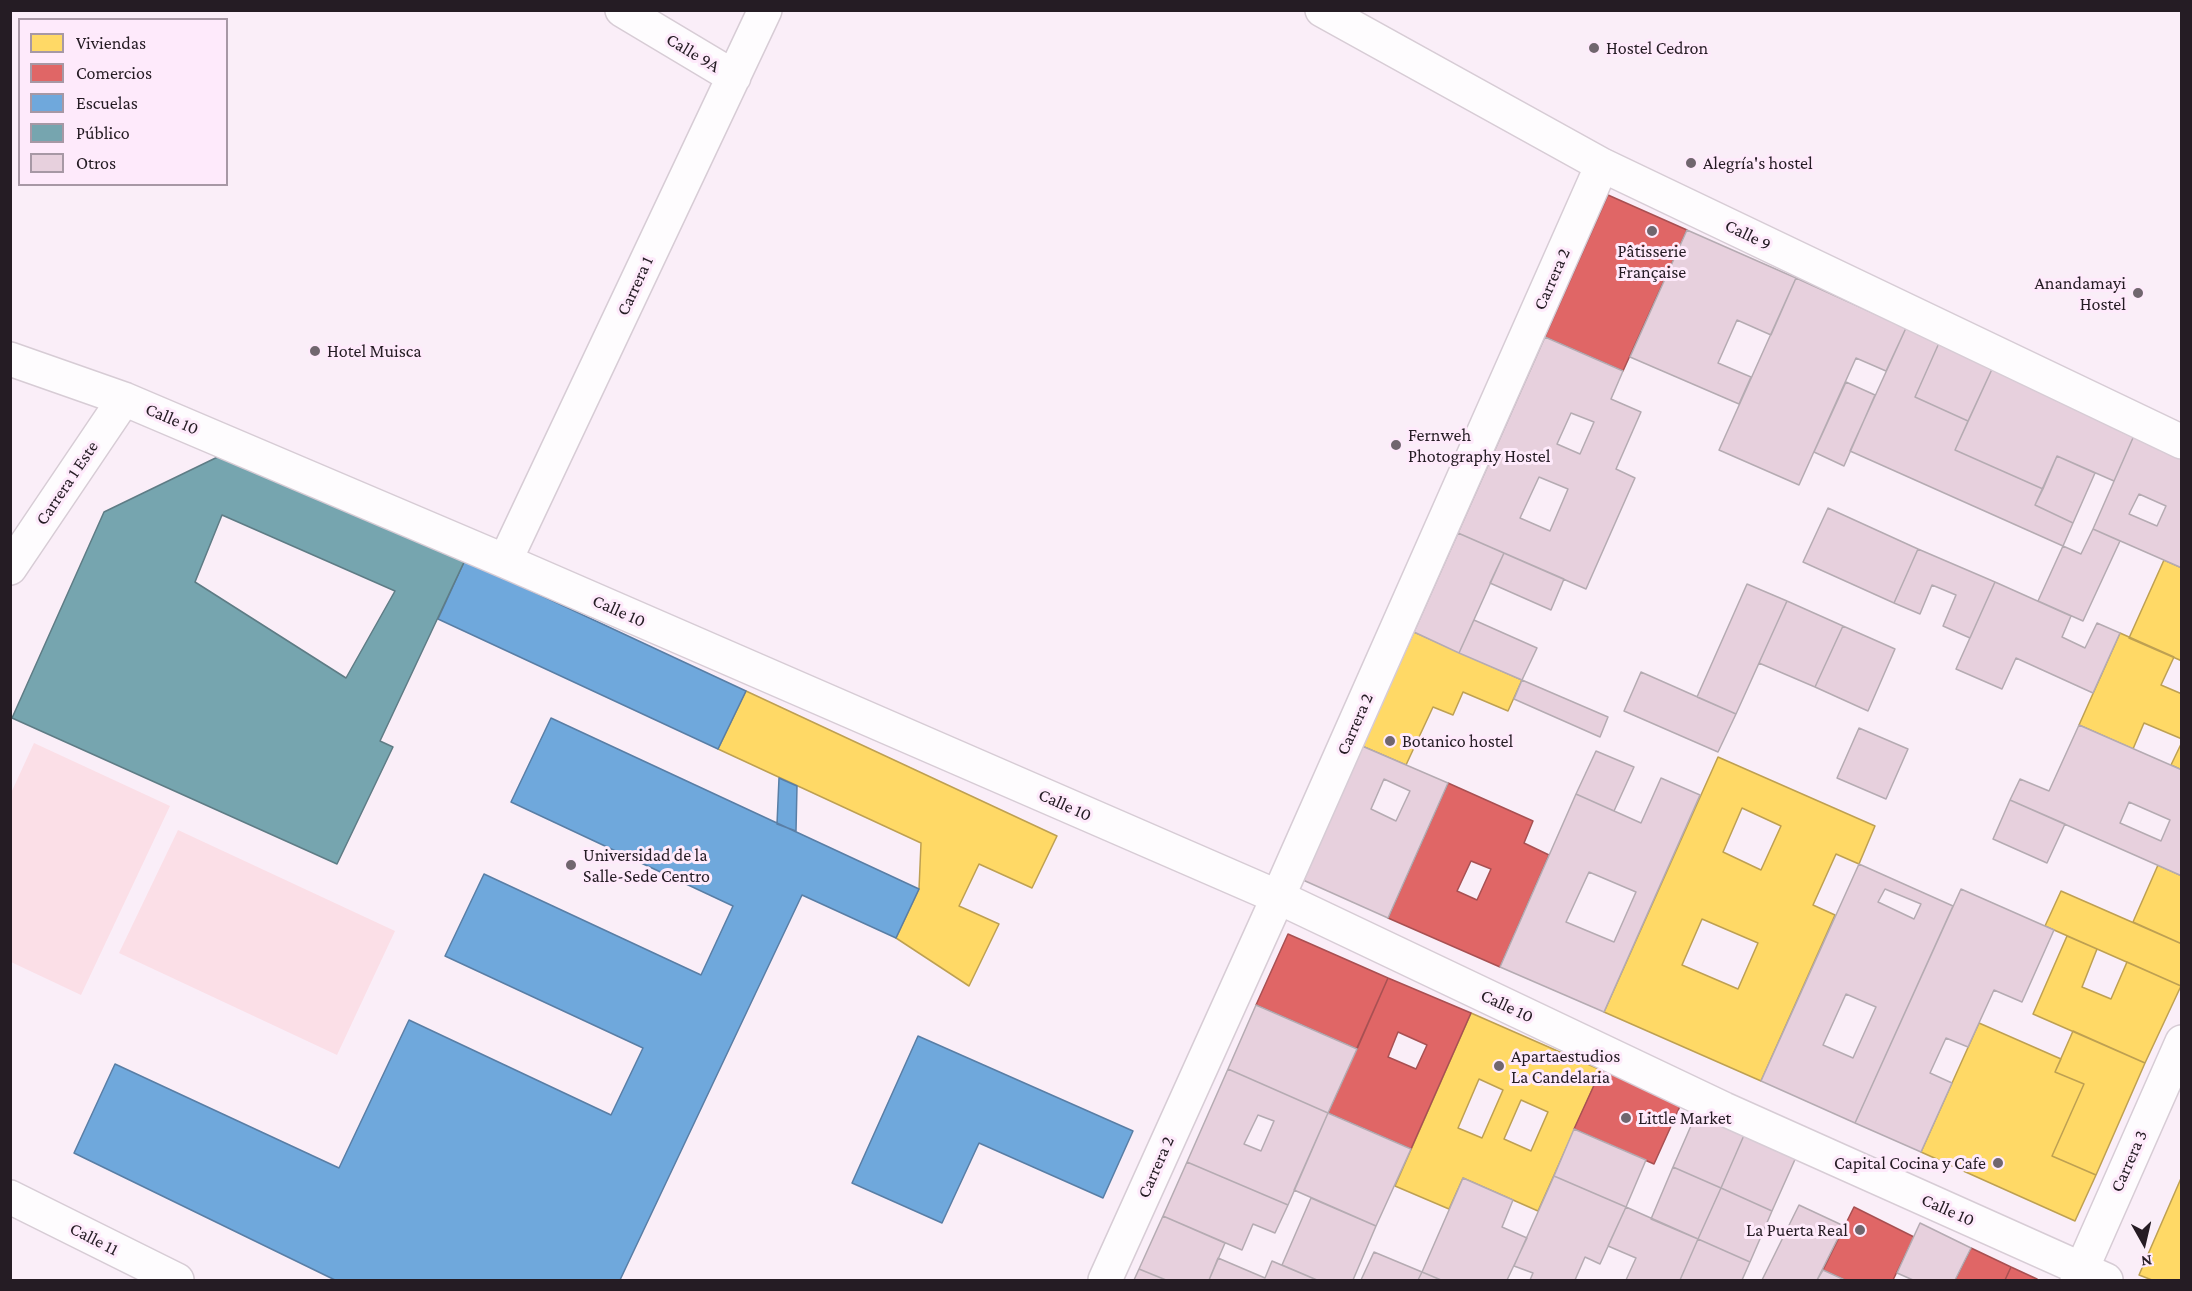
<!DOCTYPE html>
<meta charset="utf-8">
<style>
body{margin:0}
#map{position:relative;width:2192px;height:1291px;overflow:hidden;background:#faeef8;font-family:"Crimson Pro",serif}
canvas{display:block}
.frame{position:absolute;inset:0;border:12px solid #251c24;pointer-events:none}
.legend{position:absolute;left:18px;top:18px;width:210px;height:168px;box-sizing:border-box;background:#feeafb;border:2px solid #a798a5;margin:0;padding:8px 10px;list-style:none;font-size:18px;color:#251c24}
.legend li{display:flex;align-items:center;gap:12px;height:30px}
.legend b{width:30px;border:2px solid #a798a5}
.north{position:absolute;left:2114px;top:1213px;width:60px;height:60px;-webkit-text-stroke:4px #feeafb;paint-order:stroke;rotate:172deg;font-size:16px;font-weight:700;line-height:24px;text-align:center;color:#251c24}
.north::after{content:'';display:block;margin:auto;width:21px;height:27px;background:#251c24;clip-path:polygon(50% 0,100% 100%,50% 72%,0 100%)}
</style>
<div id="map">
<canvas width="2192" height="1291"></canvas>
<div class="frame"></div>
<ul class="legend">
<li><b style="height:16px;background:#ffd966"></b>Viviendas</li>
<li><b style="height:16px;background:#e06666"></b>Comercios</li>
<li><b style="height:16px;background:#6fa8dc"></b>Escuelas</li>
<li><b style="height:16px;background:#76a5af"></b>Público</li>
<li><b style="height:16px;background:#e7d0dd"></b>Otros</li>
</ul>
<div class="north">N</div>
</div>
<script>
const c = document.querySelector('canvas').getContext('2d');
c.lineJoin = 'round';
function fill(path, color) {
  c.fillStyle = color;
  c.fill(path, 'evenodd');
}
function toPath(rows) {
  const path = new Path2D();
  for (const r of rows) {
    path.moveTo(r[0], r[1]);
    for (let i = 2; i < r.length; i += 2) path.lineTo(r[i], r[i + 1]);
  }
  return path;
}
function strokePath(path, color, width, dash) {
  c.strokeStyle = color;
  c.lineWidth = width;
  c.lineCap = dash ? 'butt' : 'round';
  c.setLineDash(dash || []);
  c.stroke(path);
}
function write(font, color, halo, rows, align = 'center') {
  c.font = font + ' "Crimson Pro",serif';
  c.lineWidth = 6;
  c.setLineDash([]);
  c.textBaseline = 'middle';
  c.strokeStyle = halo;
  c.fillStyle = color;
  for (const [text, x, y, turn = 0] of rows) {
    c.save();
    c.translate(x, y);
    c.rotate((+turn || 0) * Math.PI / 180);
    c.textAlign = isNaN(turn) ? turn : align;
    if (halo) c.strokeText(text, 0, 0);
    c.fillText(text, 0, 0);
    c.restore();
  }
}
fill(toPath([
 [34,743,170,806,81,995,11,962,11,793],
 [178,830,395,931,337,1055,119,953]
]), '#fbdfe7');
const homes = toPath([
 [2164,560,2182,568,2182,661,2129,638,2164,560],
 [1414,632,1522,680,1508,711,1463,692,1453,715,1433,707,1406,765,1362,746,1414,632],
 [2120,633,2174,657,2161,685,2182,694,2182,739,2144,723,2133,749,2079,725,2120,633],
 [746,691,1057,836,1032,888,979,864,959,906,999,924,969,986,896,938,919,889,921,843,718,749,746,691],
 [2182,742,2182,770,2171,765,2182,742],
 [1718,757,1875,826,1859,864,1836,854,1813,905,1835,915,1761,1081,1604,1012,1718,757],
 [1742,808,1781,826,1761,870,1723,852,1742,808],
 [1702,919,1758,943,1738,989,1682,965,1702,919],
 [2158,865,2182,876,2182,944,2133,922,2158,865],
 [2061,891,2182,944,2181,986,2045,926,2061,891],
 [2067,936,2097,949,2082,987,2111,999,2127,962,2181,986,2145,1063,2033,1014,2067,936],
 [1471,1013,1601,1070,1538,1211,1463,1178,1449,1209,1395,1186,1471,1013],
 [1479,1079,1503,1090,1482,1138,1458,1128,1479,1079],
 [1521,1100,1548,1112,1531,1151,1504,1139,1521,1100],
 [1979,1023,2061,1059,2055,1072,2084,1084,2052,1156,2096,1175,2075,1221,1921,1152,1979,1023],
 [2073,1031,2145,1063,2096,1175,2052,1156,2084,1084,2055,1072,2073,1031],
 [2182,1176,2182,1280,2152,1280,2139,1275,2182,1176]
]);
fill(homes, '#ffd966');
strokePath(homes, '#bea052', 1.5);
const shops = toPath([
 [1608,195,1687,230,1623,371,1545,337,1608,195],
 [1448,783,1533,821,1524,843,1549,855,1500,967,1388,918,1448,783],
 [1471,861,1491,869,1477,900,1457,891,1471,861],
 [1288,934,1388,978,1357,1049,1256,1005,1288,934],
 [1388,978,1471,1013,1411,1149,1328,1113,1388,978],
 [1398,1032,1427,1045,1416,1069,1388,1057,1398,1032],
 [1601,1070,1681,1104,1654,1164,1574,1129,1601,1070],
 [1854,1207,1914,1237,1893,1280,1845,1280,1823,1270,1854,1207],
 [1971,1248,2011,1267,2005,1280,1955,1280,1971,1248],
 [2011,1267,2037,1279,2038,1280,2005,1280,2011,1267]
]);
fill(shops, '#e06666');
strokePath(shops, '#a85052', 1.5);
const schools = toPath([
 [465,560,746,691,718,749,438,619,465,560],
 [551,718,919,889,896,938,802,895,620,1280,335,1280,74,1153,115,1064,339,1168,409,1020,611,1115,643,1048,445,956,484,874,701,975,733,906,511,802,551,718],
 [779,778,797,786,796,831,777,824,779,778],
 [918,1036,1133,1131,1103,1198,979,1143,942,1223,852,1183,918,1036]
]);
fill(schools, '#6fa8dc');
strokePath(schools, '#597ea5', 1.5);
const public = toPath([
 [230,451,465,560,380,741,393,747,337,864,12,718,104,512,230,451],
 [222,515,395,591,346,678,195,582,222,515]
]);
fill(public, '#76a5af');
strokePath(public, '#5e7c85', 1.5);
const building = toPath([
 [1687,230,1796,278,1771,335,1737,320,1718,363,1751,377,1739,404,1630,357,1687,230],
 [1796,278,1906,328,1886,371,1856,358,1799,485,1719,450,1796,278],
 [1906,328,1939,343,1915,397,1968,421,1955,450,2043,489,2035,505,2073,523,2063,546,1850,451,1906,328],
 [1545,337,1623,371,1611,399,1641,412,1616,469,1635,478,1586,589,1458,533,1545,337],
 [1571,413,1594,422,1580,454,1557,444,1571,413],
 [1539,477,1568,489,1550,531,1520,518,1539,477],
 [1939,343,1993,367,1968,421,1915,397,1939,343],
 [1993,367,2136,431,2114,481,2057,456,2043,489,1955,450,1993,367],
 [1846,382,1875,395,1844,466,1814,452,1846,382],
 [2136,431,2182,451,2182,568,2093,529,2136,431],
 [2139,494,2166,506,2157,526,2129,514,2139,494],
 [2057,456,2095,473,2073,523,2035,505,2057,456],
 [1828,508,1918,549,1894,603,1803,562,1828,508],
 [2093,529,2120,541,2083,621,2038,601,2063,546,2081,554,2093,529],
 [1458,533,1504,553,1459,653,1414,632,1458,533],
 [1918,549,1995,582,1970,638,1943,626,1956,595,1932,585,1920,614,1894,603,1918,549],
 [1504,553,1564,579,1551,610,1490,583,1504,553],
 [1995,582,2071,616,2062,637,2085,648,2097,623,2120,633,2093,693,2016,658,2002,689,1956,669,1995,582],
 [1747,584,1787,601,1736,714,1697,697,1747,584],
 [1787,601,1843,626,1815,687,1759,663,1787,601],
 [1474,620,1537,648,1522,680,1459,653,1474,620],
 [1843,626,1895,649,1868,711,1815,687,1843,626],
 [1641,672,1736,714,1718,752,1624,711,1641,672],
 [1522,680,1608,717,1600,737,1514,699,1522,680],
 [2079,725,2182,770,2182,876,2010,800,2020,779,2049,791,2079,725],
 [2129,802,2170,820,2161,841,2120,823,2129,802],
 [1859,728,1908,749,1886,799,1837,778,1859,728],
 [1362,746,1448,783,1388,918,1303,880,1362,746],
 [1384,779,1410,791,1396,821,1371,809,1384,779],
 [1596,751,1634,767,1614,811,1576,794,1596,751],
 [1661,778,1700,795,1604,1012,1500,967,1576,794,1641,823,1661,778],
 [1589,872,1636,892,1614,942,1566,922,1589,872],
 [2010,800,2065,824,2047,863,1993,839,2010,800],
 [1859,864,1953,906,1855,1123,1761,1081,1859,864],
 [1885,889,1921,904,1914,919,1878,902,1885,889],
 [1846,994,1876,1007,1853,1058,1823,1045,1846,994],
 [1961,889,2054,930,2022,1002,1994,990,1968,1047,1946,1038,1930,1073,1952,1083,1921,1152,1855,1123,1961,889],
 [1256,1005,1357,1049,1328,1113,1228,1069,1256,1005],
 [1228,1069,1328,1113,1288,1205,1187,1162,1228,1069],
 [1258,1115,1274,1121,1261,1151,1244,1144,1258,1115],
 [1697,1112,1745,1133,1721,1188,1673,1167,1697,1112],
 [1328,1113,1411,1149,1376,1226,1294,1190,1328,1113],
 [1574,1129,1646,1160,1626,1207,1554,1176,1574,1129],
 [1745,1133,1797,1155,1772,1211,1721,1188,1745,1133],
 [1187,1162,1288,1205,1275,1233,1253,1224,1242,1250,1163,1216,1187,1162],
 [1673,1167,1721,1188,1698,1239,1651,1219,1673,1167],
 [1554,1176,1626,1207,1600,1264,1585,1257,1575,1280,1530,1280,1533,1273,1514,1266,1554,1176],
 [1463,1178,1513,1200,1502,1227,1527,1238,1507,1280,1441,1280,1422,1272,1463,1178],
 [1721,1188,1772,1211,1750,1262,1698,1239,1721,1188],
 [1311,1198,1376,1226,1353,1280,1317,1280,1282,1265,1311,1198],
 [1799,1205,1844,1226,1817,1280,1762,1280,1799,1205],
 [1626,1207,1698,1239,1680,1280,1626,1280,1636,1258,1608,1246,1626,1207],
 [1163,1216,1225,1243,1209,1280,1166,1280,1139,1269,1163,1216],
 [1920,1223,1971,1248,1955,1280,1913,1280,1897,1273,1920,1223],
 [1698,1239,1750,1262,1742,1280,1680,1280,1698,1239],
 [1374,1252,1422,1272,1418,1280,1361,1280,1374,1252],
 [1218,1258,1265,1278,1272,1261,1317,1280,1209,1280,1218,1258],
 [1139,1269,1166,1280,1134,1280,1139,1269],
 [1823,1270,1845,1280,1817,1280,1823,1270],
 [1422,1272,1441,1280,1418,1280,1422,1272]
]);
fill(building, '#e7d0dd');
strokePath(building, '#b5abb2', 1.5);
const street = toPath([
 [622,10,734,77],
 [1322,10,1602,165,2182,442],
 [10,359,124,399,505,561,1278,897,1724,1109,2106,1280],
 [505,561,765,10],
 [10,568,124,399],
 [10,1197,177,1280],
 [1105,1280,1278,897,1602,165],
 [2077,1280,2182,1042]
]);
strokePath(street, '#d7ccd5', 36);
strokePath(street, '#fefcfe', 33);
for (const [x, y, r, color] of [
 [1594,48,6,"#70666e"],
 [1691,163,6,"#70666e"],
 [1652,231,6,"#70666e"],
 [2138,293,6,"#70666e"],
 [315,351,6,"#70666e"],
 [1396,445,6,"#70666e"],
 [1390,741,6,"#70666e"],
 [571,865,6,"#70666e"],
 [1499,1066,6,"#70666e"],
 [1626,1118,6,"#70666e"],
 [1998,1163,6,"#70666e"],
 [1860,1230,6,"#70666e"]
]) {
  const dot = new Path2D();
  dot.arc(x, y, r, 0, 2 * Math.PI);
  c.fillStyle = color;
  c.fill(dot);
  strokePath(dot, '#feeafb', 2);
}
write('18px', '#251c24', '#feeafb', [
 ["Hostel Cedron",1606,48],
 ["Alegría's hostel",1703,163],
 ["Pâtisserie",1652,251,"center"],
 ["Française",1652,272,"center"],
 ["Anandamayi",2126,283,"right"],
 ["Hostel",2126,304,"right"],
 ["Hotel Muisca",327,351],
 ["Fernweh",1408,435],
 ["Photography Hostel",1408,456],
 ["Botanico hostel",1402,741],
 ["Universidad de la",583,855],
 ["Salle-Sede Centro",583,876],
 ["Apartaestudios",1511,1056],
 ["La Candelaria",1511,1077],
 ["Little Market",1638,1118],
 ["Capital Cocina y Cafe",1986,1163,"right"],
 ["La Puerta Real",1848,1230,"right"]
], 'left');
write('18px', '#251c24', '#feeafb', [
 ["Calle 9A",693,53,31],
 ["Calle 9",1748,235,26],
 ["Carrera 2",1552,279,-66],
 ["Carrera 1",635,286,-65],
 ["Calle 10",172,419,23],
 ["Carrera 1 Este",67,483,-56],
 ["Calle 10",619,611,24],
 ["Carrera 2",1355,724,-66],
 ["Calle 10",1065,805,24],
 ["Calle 10",1507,1006,25],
 ["Carrera 3",2129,1161,-66],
 ["Carrera 2",1156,1167,-66],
 ["Calle 10",1948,1210,24],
 ["Calle 11",94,1239,27]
]);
</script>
